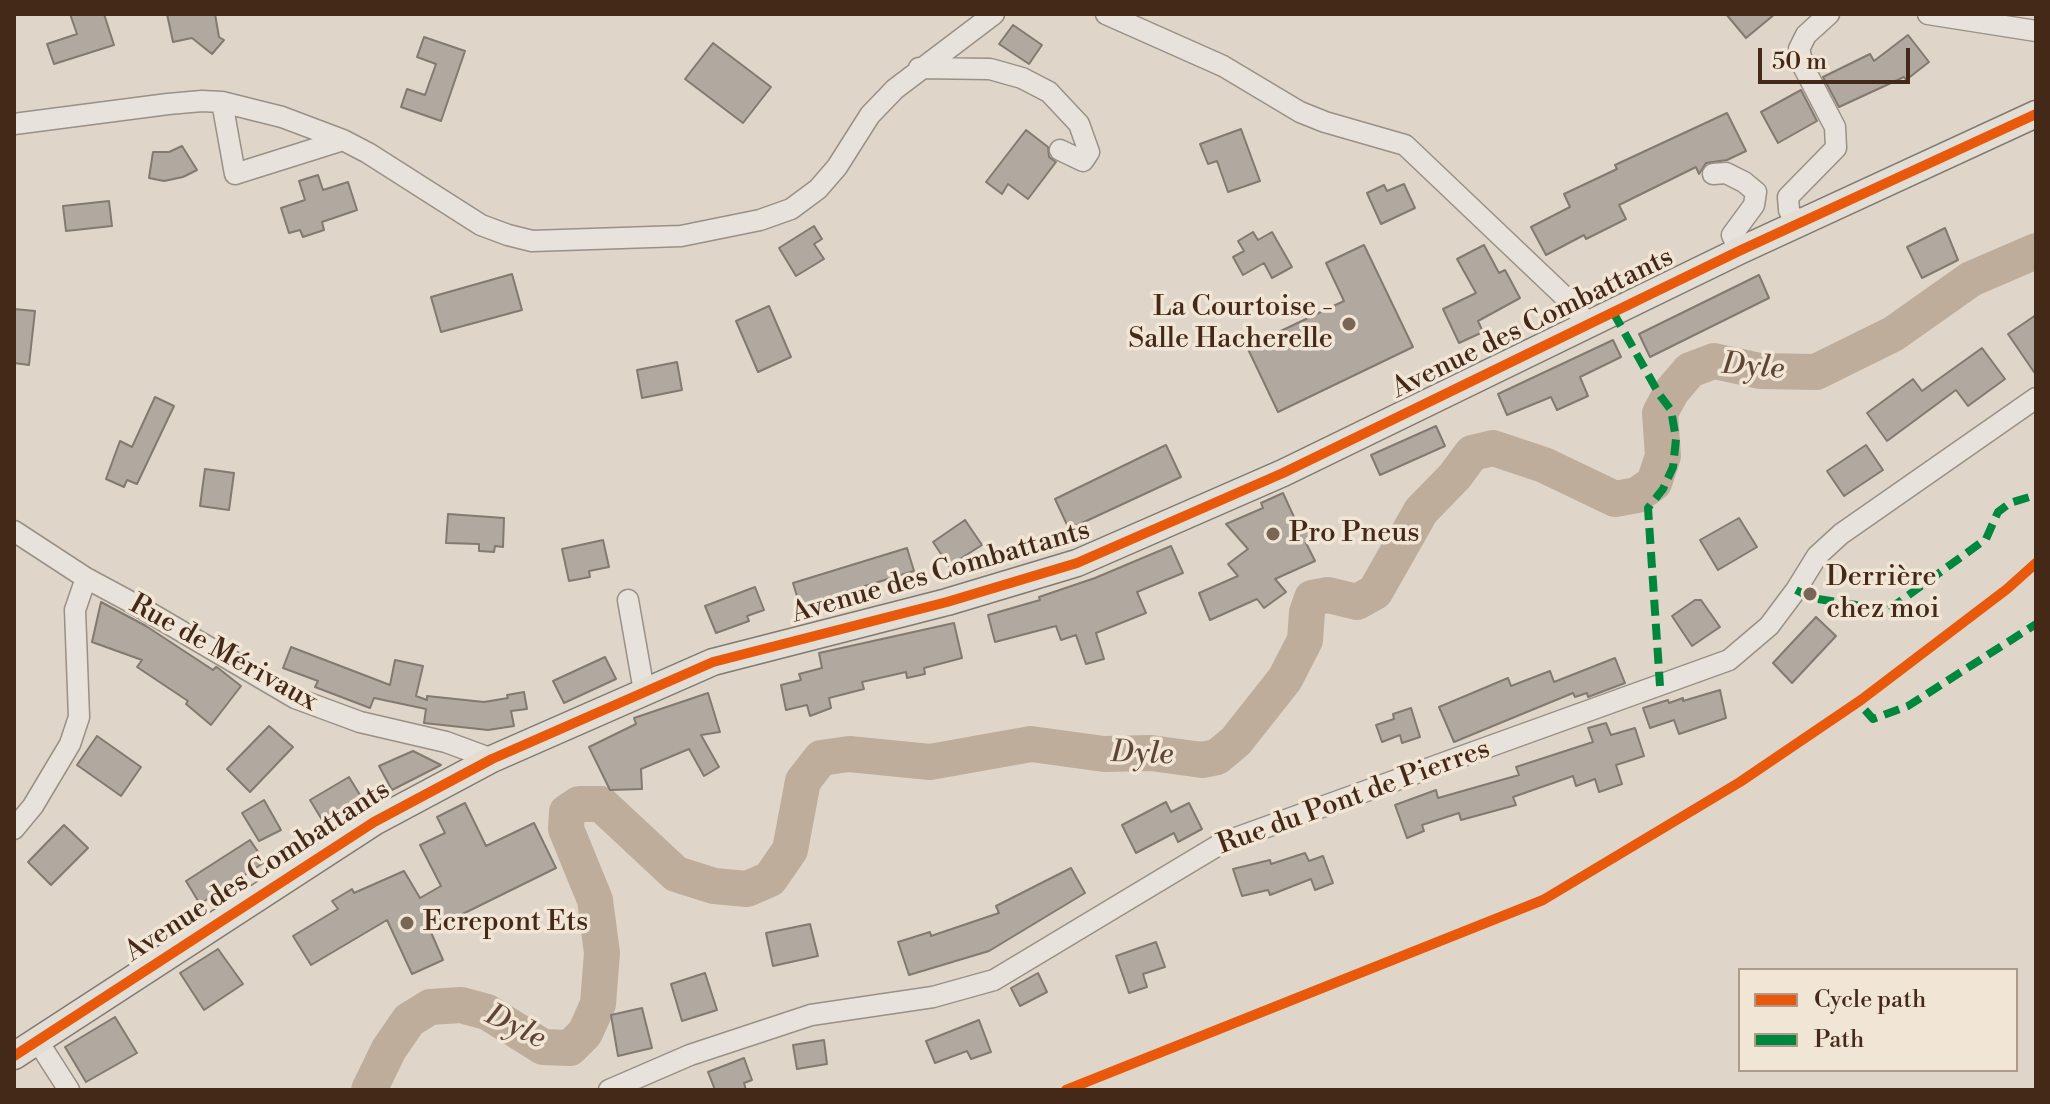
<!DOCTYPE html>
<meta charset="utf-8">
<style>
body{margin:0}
#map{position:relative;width:2050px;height:1104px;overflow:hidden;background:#dfd6c9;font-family:"Libre Bodoni",serif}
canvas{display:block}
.frame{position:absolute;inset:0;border:16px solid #442919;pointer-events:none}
.legend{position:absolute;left:1738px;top:968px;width:280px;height:104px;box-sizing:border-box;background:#f1e5d5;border:2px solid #ac9a8a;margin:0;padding:10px 14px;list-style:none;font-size:24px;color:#442919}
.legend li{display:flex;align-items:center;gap:16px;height:40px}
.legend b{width:40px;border:2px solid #ac9a8a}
.scale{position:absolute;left:1758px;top:48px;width:152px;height:36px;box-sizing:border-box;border:4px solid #442919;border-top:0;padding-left:10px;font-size:24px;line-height:28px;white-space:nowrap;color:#442919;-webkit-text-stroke:6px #f1e5d5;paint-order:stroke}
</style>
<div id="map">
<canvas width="2050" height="1104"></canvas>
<div class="frame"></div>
<ul class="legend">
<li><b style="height:10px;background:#e8590c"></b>Cycle path</li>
<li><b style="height:10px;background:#00873e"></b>Path</li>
</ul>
<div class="scale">50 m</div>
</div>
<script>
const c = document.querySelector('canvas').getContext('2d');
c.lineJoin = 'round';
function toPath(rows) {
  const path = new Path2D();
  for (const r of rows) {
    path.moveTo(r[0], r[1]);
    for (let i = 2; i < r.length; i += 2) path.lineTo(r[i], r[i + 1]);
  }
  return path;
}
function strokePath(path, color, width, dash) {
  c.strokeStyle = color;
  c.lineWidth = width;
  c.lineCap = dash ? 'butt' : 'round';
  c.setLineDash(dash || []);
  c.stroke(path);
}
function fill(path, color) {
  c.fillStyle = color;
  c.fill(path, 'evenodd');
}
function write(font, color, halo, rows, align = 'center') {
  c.font = font + ' "Libre Bodoni",serif';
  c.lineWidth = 7;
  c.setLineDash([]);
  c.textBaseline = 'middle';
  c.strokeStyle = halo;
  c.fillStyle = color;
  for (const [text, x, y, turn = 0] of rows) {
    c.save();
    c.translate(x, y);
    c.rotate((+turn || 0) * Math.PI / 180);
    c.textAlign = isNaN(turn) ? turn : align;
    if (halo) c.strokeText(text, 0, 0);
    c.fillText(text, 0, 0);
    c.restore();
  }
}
strokePath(toPath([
 [369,1090,389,1049,409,1020,430,1007,461,1005,487,1012,543,1047,570,1048,585,1033,598,1004,602,953,595,900,566,829,567,812,579,804,601,804,676,874,714,886,747,889,770,879,790,850,803,781,821,758,849,754,930,762,1031,744,1104,754,1151,753,1202,760,1217,757,1236,741,1285,679,1305,640,1307,612,1312,598,1328,595,1357,602,1375,592,1421,511,1455,476,1472,453,1493,448,1544,465,1615,499,1637,495,1654,483,1663,456,1660,413,1672,391,1690,370,1714,361,1760,371,1816,372,1893,334,1971,279,2036,251]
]), '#bfad9b', 36);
const building = toPath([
 [70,14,104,14,114,45,54,64,47,44,77,34,70,14],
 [167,14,215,14,219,37,224,40,212,54,192,38,173,42,167,14],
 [1726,14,1775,14,1746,38,1726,14],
 [1013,25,1042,45,1029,64,999,44,1013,25],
 [1908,35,1929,62,1906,80,1904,77,1839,107,1823,77,1870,54,1874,61,1908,35],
 [424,37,465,51,441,121,401,107,407,89,425,95,436,64,417,57,424,37],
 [713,43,771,87,743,123,685,79,713,43],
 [1801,90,1817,121,1778,143,1761,112,1801,90],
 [1727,113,1746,151,1727,160,1706,163,1699,174,1696,167,1619,205,1626,219,1586,239,1584,235,1546,255,1531,227,1570,207,1564,194,1617,169,1615,165,1727,113],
 [1241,129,1260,181,1228,192,1217,161,1208,164,1200,144,1241,129],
 [1026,130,1048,147,1049,157,1056,162,1028,199,1008,184,1002,194,986,182,1026,130],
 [182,146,197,170,183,177,164,181,149,178,153,152,169,152,182,146],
 [318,175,323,190,348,182,357,210,322,222,324,230,303,237,300,230,289,233,281,208,305,200,299,181,318,175],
 [1404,184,1415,208,1381,224,1367,193,1384,185,1387,191,1404,184],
 [109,201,112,226,66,231,63,206,109,201],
 [814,226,822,239,814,244,824,259,796,276,779,248,814,226],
 [1945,228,1958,260,1922,278,1907,247,1945,228],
 [1253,232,1258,240,1272,232,1292,267,1272,278,1264,263,1243,275,1233,257,1244,251,1238,241,1253,232],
 [1364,245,1413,347,1278,412,1247,347,1344,301,1326,263,1364,245],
 [1484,245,1499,273,1505,270,1520,298,1478,321,1483,332,1459,343,1443,309,1476,293,1457,259,1484,245],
 [512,274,522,310,441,332,431,297,512,274],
 [1759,275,1769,298,1650,357,1639,334,1759,275],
 [769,306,791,357,758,372,736,321,769,306],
 [14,309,35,311,29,365,14,363,14,309],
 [2036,315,2036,375,2008,334,2036,315],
 [1613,340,1621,357,1580,377,1588,396,1557,410,1551,397,1507,415,1498,394,1613,340],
 [1982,348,2005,379,1968,406,1956,390,1887,441,1867,413,1913,379,1922,391,1982,348],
 [677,362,682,390,642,398,637,370,677,362],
 [155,397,174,406,137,484,127,480,124,487,106,479,120,441,132,447,155,397],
 [1436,426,1445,446,1380,475,1371,455,1436,426],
 [1166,445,1181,477,1069,529,1055,499,1166,445],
 [1866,445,1883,470,1844,496,1827,471,1866,445],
 [205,469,234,473,229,510,200,506,205,469],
 [1283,493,1299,528,1308,524,1315,539,1306,543,1315,561,1275,579,1286,592,1264,608,1257,599,1210,620,1199,593,1238,576,1228,564,1248,549,1226,524,1263,508,1261,503,1283,493],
 [448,514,504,518,503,547,495,546,494,552,479,551,479,544,446,543,448,514],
 [1739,518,1757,547,1718,570,1700,540,1739,518],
 [965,520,982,545,949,566,933,542,965,520],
 [603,540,609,567,589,571,590,577,569,581,562,549,603,540],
 [1171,546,1183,573,1137,592,1146,613,1096,633,1104,659,1086,664,1076,635,1061,640,1056,626,995,642,988,615,1040,600,1039,597,1095,578,1171,546],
 [907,548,914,571,800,606,793,583,907,548],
 [755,587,764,610,747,616,749,621,716,633,705,606,755,587],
 [1695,600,1701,600,1720,627,1692,646,1672,616,1695,600],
 [101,602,146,626,213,670,216,667,218,668,241,686,211,725,186,704,188,701,137,667,142,660,92,642,101,602],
 [1816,617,1836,636,1792,683,1773,663,1816,617],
 [954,623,962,658,924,668,925,674,907,678,906,672,862,682,864,689,829,698,831,708,810,716,807,705,786,710,781,685,801,680,799,674,822,668,819,653,954,623],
 [291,647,390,685,395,660,423,666,416,696,427,700,427,696,484,702,508,698,507,695,524,692,527,709,511,711,514,726,488,730,424,723,426,709,374,698,370,708,315,687,318,681,283,668,291,647],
 [605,657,616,679,564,703,553,681,605,657],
 [1615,658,1625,683,1588,697,1587,693,1575,697,1573,693,1454,742,1439,707,1508,678,1511,686,1550,671,1554,682,1615,658],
 [1720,690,1726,718,1679,734,1674,720,1650,728,1643,708,1668,700,1669,703,1683,698,1683,701,1720,690],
 [708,693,720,732,701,735,719,767,704,776,689,749,641,769,642,789,610,790,589,747,636,724,634,718,708,693],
 [1411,708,1420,737,1402,743,1400,735,1382,742,1376,725,1394,719,1393,714,1411,708],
 [1606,723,1611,735,1635,728,1644,756,1616,765,1622,784,1599,792,1595,779,1576,786,1573,776,1513,797,1516,805,1461,820,1459,813,1422,825,1424,831,1407,838,1395,805,1436,790,1438,798,1519,775,1516,767,1593,742,1588,728,1606,723],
 [269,726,293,747,250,792,227,769,269,726],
 [97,736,141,767,121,796,77,765,97,736],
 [413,751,441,765,392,790,379,766,413,751],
 [349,777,363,800,324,823,310,800,349,777],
 [264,800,281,830,259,841,242,813,264,800],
 [1166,802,1171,812,1189,803,1202,829,1178,842,1174,833,1136,853,1122,825,1166,802],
 [465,803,486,846,534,823,556,868,430,930,443,960,412,974,387,920,311,965,293,936,338,909,332,901,352,889,354,893,404,871,420,898,441,886,420,845,445,833,437,817,465,803],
 [64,825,88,848,51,885,28,862,64,825],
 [250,840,265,862,200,904,186,881,250,840],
 [1305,853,1309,861,1323,856,1333,883,1315,890,1311,879,1270,895,1268,890,1242,896,1233,869,1270,860,1271,864,1305,853],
 [1071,868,1085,893,989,951,909,975,898,942,930,932,931,936,999,913,996,906,1071,868],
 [810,924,818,956,773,966,766,933,810,924],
 [1156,942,1165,967,1143,974,1147,987,1129,993,1116,956,1156,942],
 [218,949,243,984,204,1010,180,973,218,949],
 [705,973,717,1010,682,1021,671,984,705,973],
 [1038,973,1047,992,1020,1006,1011,988,1038,973],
 [642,1008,652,1048,618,1056,611,1015,642,1008],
 [115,1017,137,1053,86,1082,65,1047,115,1017],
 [979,1020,991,1052,971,1059,967,1051,935,1063,926,1041,979,1020],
 [824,1040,827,1064,797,1069,793,1045,824,1040],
 [744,1058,752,1080,744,1083,746,1090,715,1090,708,1072,744,1058]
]);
fill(building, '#b1a99f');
strokePath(building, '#827970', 2);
const minor = toPath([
 [1106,14,1223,66,1300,112,1325,122,1405,145,1567,299,1588,324],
 [1928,14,2036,31],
 [919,68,990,69,1022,78,1049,92,1079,124,1089,152,1083,161,1060,150],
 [222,102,235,174,343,140],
 [14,124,168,104,202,101,222,102,282,117,343,140,368,153,481,225,508,235,532,241,681,236,760,220,791,209,818,189,837,167,870,115,895,89,994,14],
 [1713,174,1726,173,1744,182,1756,192,1754,205,1732,235,1739,251],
 [1797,226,1789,210,1788,197,1836,148,1835,127,1804,68,1799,49,1806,35,1829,14],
 [14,531,86,578,140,607,295,698,360,722,446,742,492,759],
 [628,600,644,691],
 [14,829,33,806,70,744,79,717,75,610,86,578],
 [37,1040,69,1090],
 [609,1090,690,1055,811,1015,933,997,994,980,1222,843,1729,660,1769,626,1796,590,1817,556,1841,534,2036,398]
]);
const major = toPath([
 [14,1056,374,822,492,759,713,662,947,602,1077,563,1283,473,1739,251,2036,114]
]);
strokePath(minor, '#999086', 23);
strokePath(major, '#827970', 29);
strokePath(minor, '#e7e2db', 20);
strokePath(major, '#e2ddd5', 26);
strokePath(toPath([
 [1613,312,1659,394,1671,410,1676,439,1673,467,1663,489,1648,508,1660,686],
 [1796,590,1812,598,1888,610,1986,539,1998,512,2010,503,2036,495],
 [1865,710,1873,719,1908,706,2036,624]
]), '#00873e', 8, [16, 8]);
strokePath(toPath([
 [14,1056,374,822,492,759,713,662,947,602,1077,563,1283,473,1739,251,2036,114],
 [1066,1090,1543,900,1740,782,1861,700,2007,589,2036,563]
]), '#e8590c', 10);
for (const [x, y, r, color] of [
 [1349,324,8,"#7a6657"],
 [1273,534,8,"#7a6657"],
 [1810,594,8,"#7a6657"],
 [407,923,8,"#7a6657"]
]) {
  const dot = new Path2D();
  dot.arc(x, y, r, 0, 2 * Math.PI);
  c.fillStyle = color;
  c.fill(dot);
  strokePath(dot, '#f1e5d5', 3);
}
write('28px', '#442919', '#f1e5d5', [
 ["La Courtoise -",1333,308,"right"],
 ["Salle Hacherelle",1333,340,"right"],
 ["Pro Pneus",1289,534],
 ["Derrière",1826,578],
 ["chez moi",1826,610],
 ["Ecrepont Ets",423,923]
], 'left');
write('28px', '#442919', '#f1e5d5', [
 ["Avenue des Combattants",1533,324,-26],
 ["Avenue des Combattants",941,573,-16],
 ["Rue de Mérivaux",223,654,29],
 ["Rue du Pont de Pierres",1354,798,-20],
 ["Avenue des Combattants",258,872,-33]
]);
write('italic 30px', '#5f4634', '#f1e5d5', [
 ["Dyle",1753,368,5],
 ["Dyle",1142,755,2],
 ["Dyle",515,1028,26]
]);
</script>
